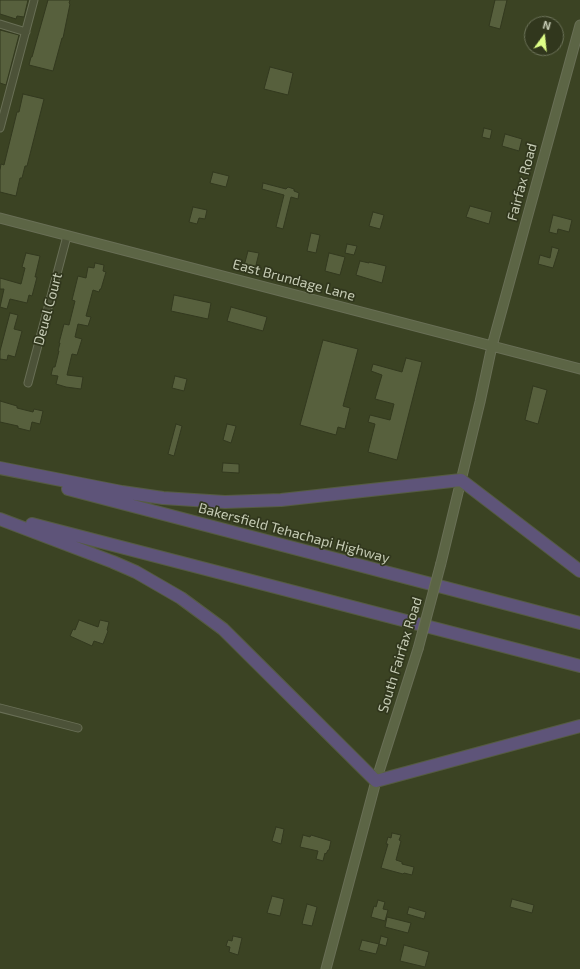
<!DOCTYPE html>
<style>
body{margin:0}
#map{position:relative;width:580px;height:969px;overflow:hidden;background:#3b4323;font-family:"Exo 2",sans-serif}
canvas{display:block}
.north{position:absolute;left:524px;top:16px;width:40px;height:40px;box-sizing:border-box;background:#31371d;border:1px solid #6d735a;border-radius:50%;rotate:15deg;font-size:11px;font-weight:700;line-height:16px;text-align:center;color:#c6ccb5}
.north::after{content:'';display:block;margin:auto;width:14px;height:18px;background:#deff87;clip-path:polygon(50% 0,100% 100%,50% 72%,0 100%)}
</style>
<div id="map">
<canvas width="580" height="969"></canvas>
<div class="north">N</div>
</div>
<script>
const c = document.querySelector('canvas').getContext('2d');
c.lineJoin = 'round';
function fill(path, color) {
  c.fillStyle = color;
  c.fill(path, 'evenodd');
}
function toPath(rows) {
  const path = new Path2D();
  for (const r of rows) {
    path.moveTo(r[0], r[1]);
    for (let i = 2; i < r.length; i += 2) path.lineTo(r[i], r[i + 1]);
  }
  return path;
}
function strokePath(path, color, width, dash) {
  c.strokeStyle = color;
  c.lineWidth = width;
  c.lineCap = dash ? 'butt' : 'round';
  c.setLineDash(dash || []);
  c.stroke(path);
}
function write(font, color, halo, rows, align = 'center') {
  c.font = font + ' "Exo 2",sans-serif';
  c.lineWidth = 3.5;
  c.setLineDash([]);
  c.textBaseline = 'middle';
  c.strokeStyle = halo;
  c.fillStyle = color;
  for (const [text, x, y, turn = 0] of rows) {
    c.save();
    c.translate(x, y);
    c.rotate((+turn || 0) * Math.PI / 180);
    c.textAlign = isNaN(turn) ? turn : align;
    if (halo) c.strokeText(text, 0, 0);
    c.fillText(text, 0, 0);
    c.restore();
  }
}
const building = toPath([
 [0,0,28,0,24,17,17,16,16,19,0,14,0,0],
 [48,0,70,0,69,3,70,4,63,38,62,38,53,71,29,65,31,57,32,57,48,0],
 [495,0,507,0,500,29,489,26,495,0],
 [0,30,19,35,6,85,0,83,0,30],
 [270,67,293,73,288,95,264,89,270,67],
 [23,94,44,99,27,166,25,166,22,178,20,178,16,196,0,192,0,170,1,164,4,165,17,112,19,112,23,94],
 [484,128,492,130,490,139,482,137,484,128],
 [505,134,522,139,519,151,502,146,505,134],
 [213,172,229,176,226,187,210,183,213,172],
 [263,183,286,189,288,187,294,189,294,191,299,193,298,199,291,197,283,229,276,227,284,195,262,189,263,183],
 [470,206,492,212,489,224,466,217,470,206],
 [193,207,207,210,205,219,199,218,197,224,189,222,193,207],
 [373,212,384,215,380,229,369,226,373,212],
 [553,215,572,220,569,232,558,229,557,234,549,232,553,215],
 [311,233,320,235,316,253,307,251,311,233],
 [347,244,357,246,354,255,345,253,347,244],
 [552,247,559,249,553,268,538,264,540,255,550,258,552,247],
 [248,251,259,253,255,269,244,266,248,251],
 [26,253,40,256,35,277,37,277,32,296,29,295,27,303,10,299,7,309,0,307,4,289,0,289,0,278,21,284,25,268,22,267,26,253],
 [329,253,345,257,340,275,325,271,329,253],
 [360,261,369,263,369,262,386,266,382,283,356,275,360,261],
 [95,263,104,265,103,271,106,272,101,289,100,289,99,292,93,290,86,316,91,317,88,326,78,324,75,337,82,339,77,355,72,354,67,375,83,377,81,389,66,387,56,384,58,376,51,375,53,367,55,367,59,351,58,351,60,343,59,343,64,324,69,325,75,301,72,300,78,276,86,278,88,267,94,268,95,263],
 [174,295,211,303,208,319,171,311,174,295],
 [231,307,267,317,263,331,227,321,231,307],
 [10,313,18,315,14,329,22,331,15,357,8,355,7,360,0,359,0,351,10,313],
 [323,340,358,349,343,406,350,408,345,429,338,427,336,435,300,425,323,340],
 [406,358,422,362,397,460,368,452,375,424,368,422,370,415,390,420,394,404,375,399,382,375,371,371,373,364,402,372,406,358],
 [175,376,187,379,184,391,172,388,175,376],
 [533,386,547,390,538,424,525,420,533,386],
 [0,401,17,406,17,408,33,412,34,409,43,411,40,424,32,422,30,431,18,428,18,426,0,422,0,401],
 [176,424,182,426,174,456,168,454,176,424],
 [227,424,236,426,231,443,223,440,227,424],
 [223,463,239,464,239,473,222,472,223,463],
 [79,620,98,627,100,620,109,622,107,630,108,631,103,644,94,641,92,646,70,636,73,629,75,630,79,620],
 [276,827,284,829,281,844,272,841,276,827],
 [392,833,401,835,399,840,401,841,396,860,402,862,402,864,414,867,412,875,404,873,403,874,381,868,388,844,386,844,388,837,391,838,392,833],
 [303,835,310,837,311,835,331,841,329,850,328,850,326,854,325,853,323,861,316,859,318,851,300,847,303,835],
 [272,896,284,899,280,916,267,913,272,896],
 [512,899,534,905,532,913,510,907,512,899],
 [378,900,385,902,383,909,388,910,385,921,371,917,374,906,376,907,378,900],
 [307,904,317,907,312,926,302,924,307,904],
 [409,907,426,912,424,919,407,914,409,907],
 [387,917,411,923,408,933,385,927,387,917],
 [233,936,242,938,238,955,229,952,230,947,226,946,228,940,232,941,233,936],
 [381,936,388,938,386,946,379,944,381,936],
 [362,940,379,944,376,954,359,950,362,940],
 [404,945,429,952,425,967,400,961,404,945]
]);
fill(building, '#57603d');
strokePath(building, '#33391f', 1);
const street = toPath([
 [0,24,26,32],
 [0,128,34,0],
 [28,383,67,236],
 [0,708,78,728]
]);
const secondary = toPath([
 [0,218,580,369],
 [441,563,480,402,492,346,580,25],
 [326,969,376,781,418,649]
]);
const highway = toPath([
 [0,468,122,492,163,498,225,502,281,500,461,480,580,571],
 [68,489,580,623],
 [0,519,113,562,136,572,181,598,223,629,376,781,580,726],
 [32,524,580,666]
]);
strokePath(street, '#696f56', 9);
strokePath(secondary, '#696f56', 11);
strokePath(highway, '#565c43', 14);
strokePath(street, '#4c5238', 7);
strokePath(secondary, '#5c6545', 9);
strokePath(highway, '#5e5479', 12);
const secondaryBridge = toPath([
 [418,649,441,563]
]);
strokePath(secondaryBridge, '#696f56', 11, []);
strokePath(secondaryBridge, '#5c6545', 9);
write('14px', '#c6ccb5', '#31371d', [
 ["Fairfax Road",522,182,-75],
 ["East Brundage Lane",294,280,15],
 ["Deuel Court",48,309,-75],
 ["Bakersfield Tehachapi Highway",294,533,15],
 ["South Fairfax Road",400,655,-73]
]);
</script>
